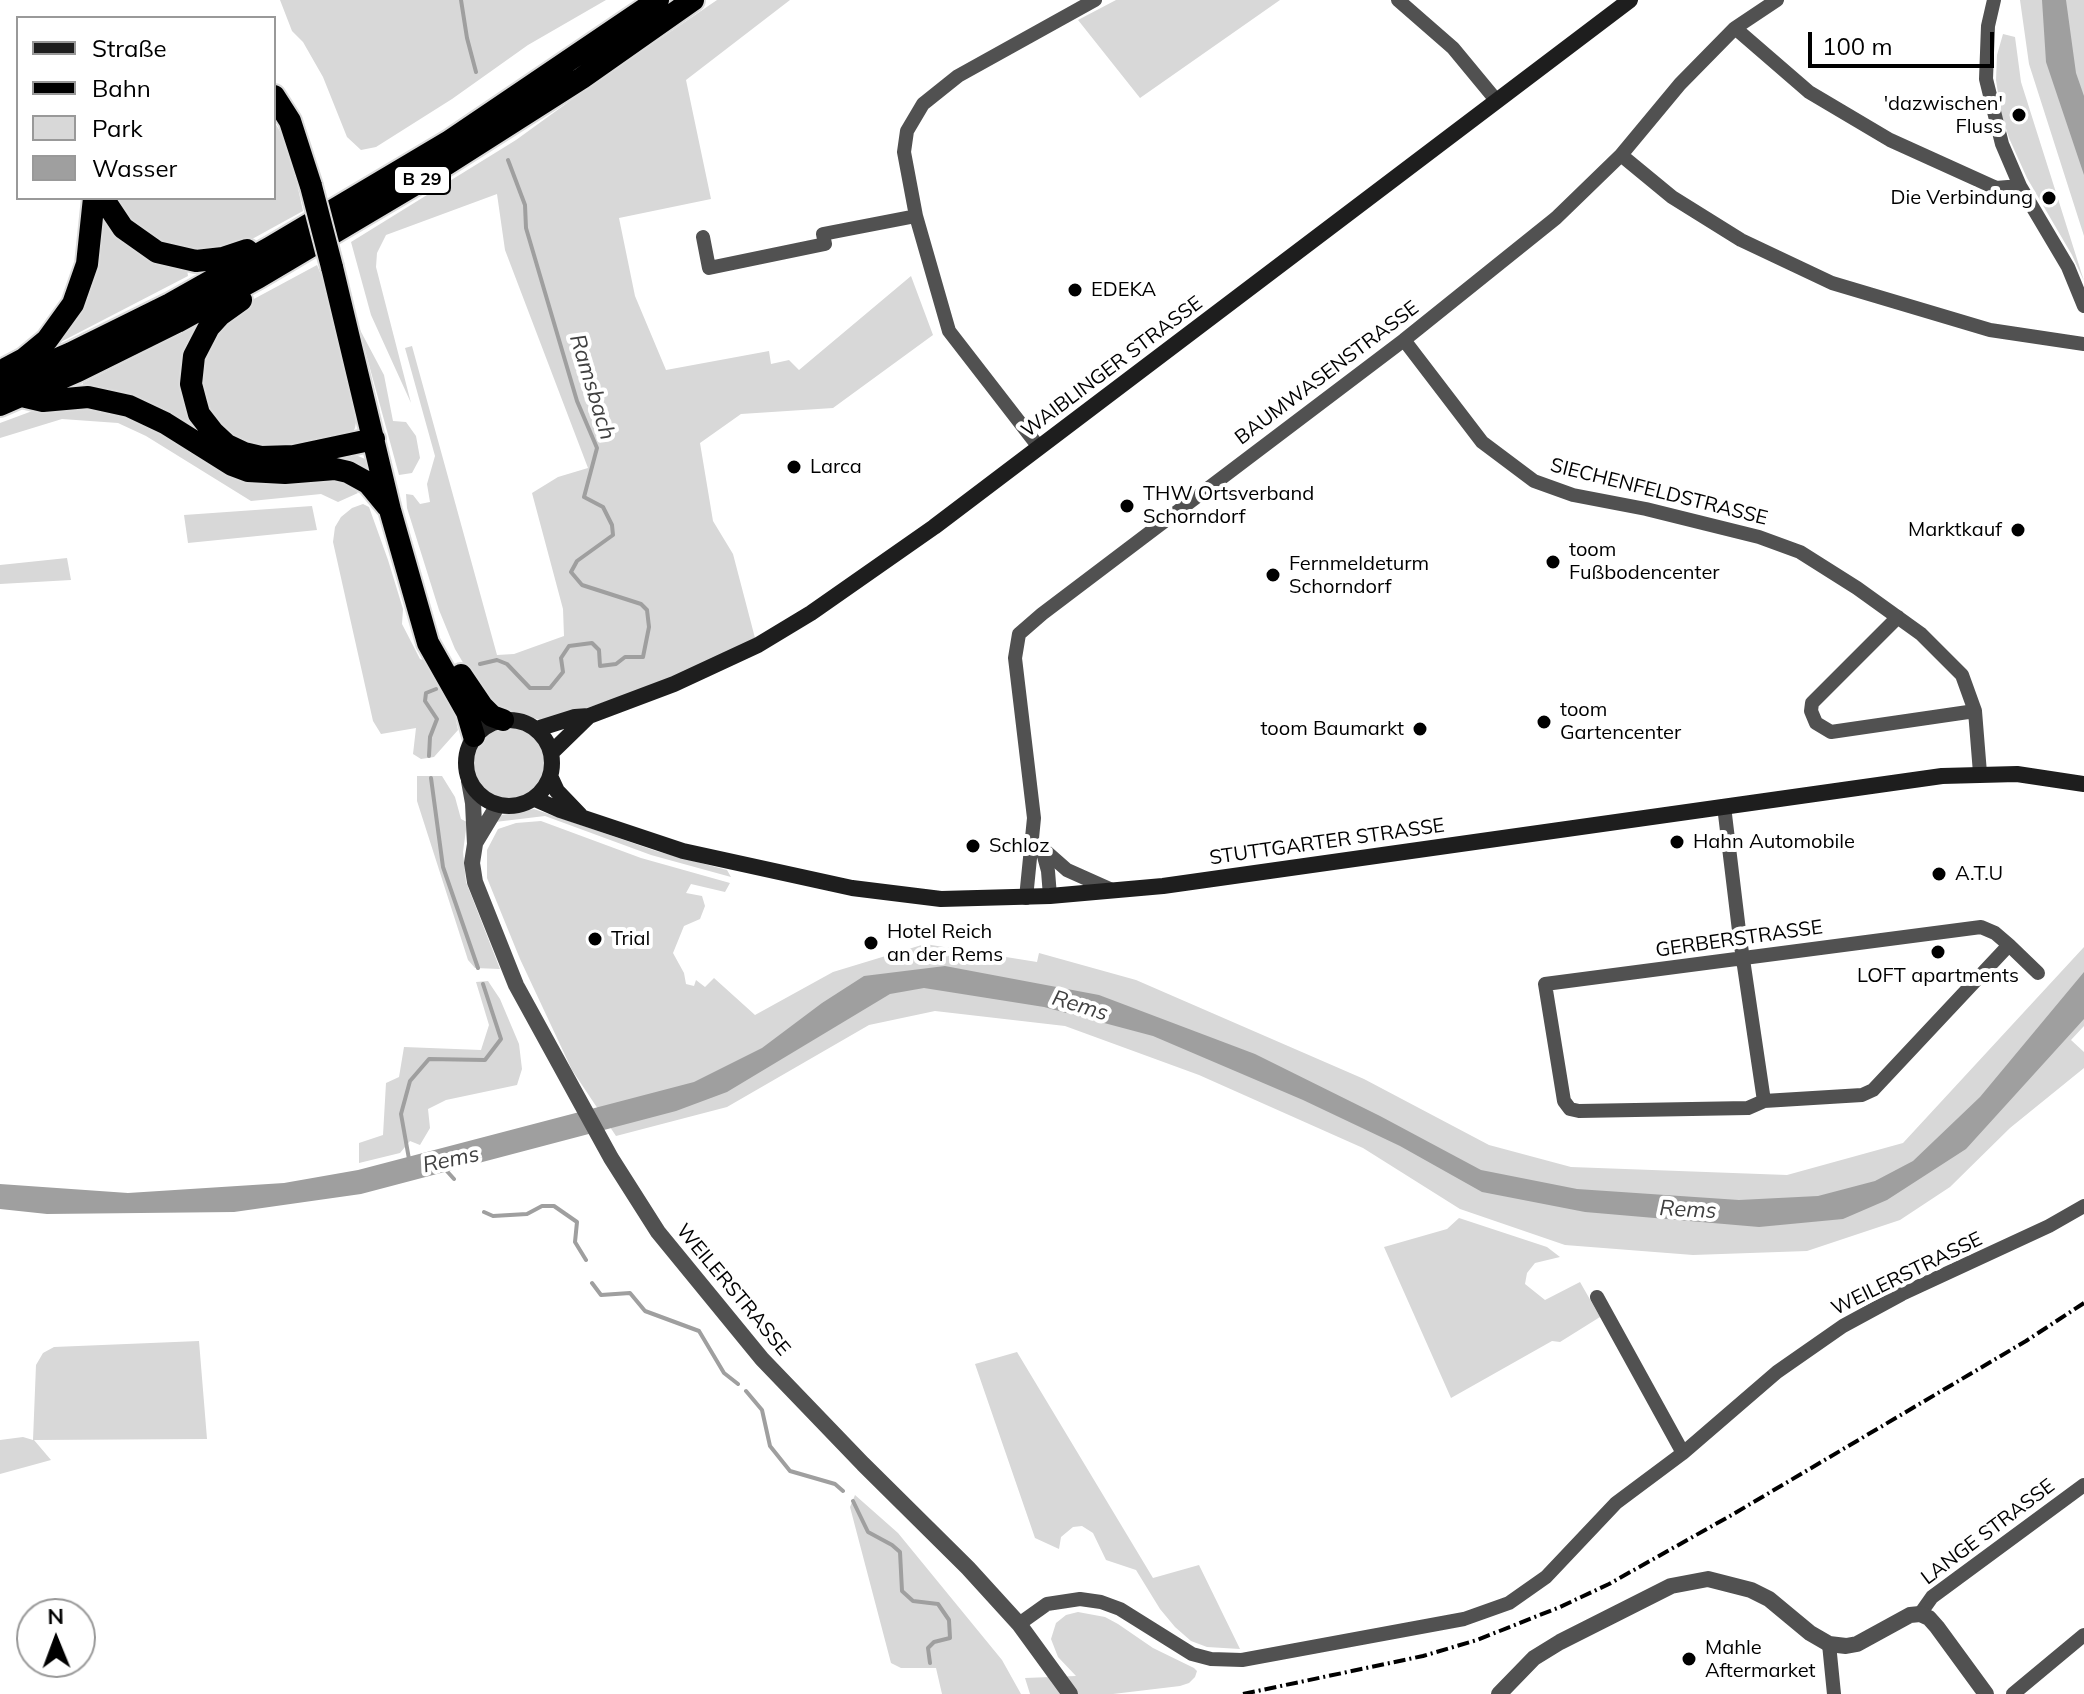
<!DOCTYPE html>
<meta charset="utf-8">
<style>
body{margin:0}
#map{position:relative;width:2084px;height:1694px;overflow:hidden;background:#fff;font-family:Mulish,sans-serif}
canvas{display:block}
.legend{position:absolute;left:16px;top:16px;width:260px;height:184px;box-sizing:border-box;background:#fff;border:2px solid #999;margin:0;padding:10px 14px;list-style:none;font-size:24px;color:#000}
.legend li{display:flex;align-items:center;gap:16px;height:40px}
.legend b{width:40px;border:2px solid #999}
.north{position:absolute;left:16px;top:1598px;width:80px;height:80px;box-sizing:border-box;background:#fff;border:2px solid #999;border-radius:50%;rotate:359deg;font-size:22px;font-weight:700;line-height:32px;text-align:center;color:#000}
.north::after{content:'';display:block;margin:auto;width:28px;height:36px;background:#000;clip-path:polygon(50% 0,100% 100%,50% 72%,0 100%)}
.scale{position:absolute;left:1808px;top:32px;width:186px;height:36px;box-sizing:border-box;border:4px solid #000;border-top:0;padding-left:10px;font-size:24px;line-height:28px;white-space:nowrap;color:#000;-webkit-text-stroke:6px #fff;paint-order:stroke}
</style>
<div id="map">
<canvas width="2084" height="1694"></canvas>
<ul class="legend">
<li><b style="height:10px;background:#1e1e1e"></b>Straße</li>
<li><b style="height:10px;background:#000"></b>Bahn</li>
<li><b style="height:22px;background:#d8d8d8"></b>Park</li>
<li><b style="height:22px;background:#9f9f9f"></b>Wasser</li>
</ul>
<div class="north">N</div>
<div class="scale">100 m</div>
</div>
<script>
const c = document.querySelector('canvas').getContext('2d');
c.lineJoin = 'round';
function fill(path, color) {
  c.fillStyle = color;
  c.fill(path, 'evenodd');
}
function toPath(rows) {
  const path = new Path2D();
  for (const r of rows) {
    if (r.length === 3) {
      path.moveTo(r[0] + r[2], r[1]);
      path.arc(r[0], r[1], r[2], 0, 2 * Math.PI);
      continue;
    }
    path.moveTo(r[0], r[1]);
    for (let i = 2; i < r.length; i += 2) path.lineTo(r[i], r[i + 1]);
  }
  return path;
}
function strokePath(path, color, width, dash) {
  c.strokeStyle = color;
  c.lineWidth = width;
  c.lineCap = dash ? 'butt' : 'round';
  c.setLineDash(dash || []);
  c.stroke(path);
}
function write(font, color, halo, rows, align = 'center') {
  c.font = font + ' Mulish,sans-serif';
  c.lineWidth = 8;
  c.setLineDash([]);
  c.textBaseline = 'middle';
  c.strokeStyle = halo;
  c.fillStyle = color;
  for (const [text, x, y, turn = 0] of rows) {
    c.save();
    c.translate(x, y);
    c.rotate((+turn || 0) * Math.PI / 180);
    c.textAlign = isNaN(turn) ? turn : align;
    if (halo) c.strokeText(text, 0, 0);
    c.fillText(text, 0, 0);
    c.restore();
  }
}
fill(toPath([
 [280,0,606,0,528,45,452,99,376,147,361,150,347,137,323,77,303,42,292,31],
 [717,0,790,0,686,80,711,199,619,218,635,296,666,370,769,351,771,364,789,360,799,370,911,276,933,335,833,408,741,414,700,443,713,521,733,554,755,638,675,678,546,722,524,715,503,713,481,693,455,649,439,610,407,508,406,494,413,495,420,504,430,502,427,484,435,456,405,348,412,346,497,655,514,654,564,636,563,609,532,493,558,477,588,468,505,250,497,194,386,235,377,253,376,267,411,403,371,315,351,242,516,140,585,90],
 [1116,0,1280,0,1140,98,1078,20],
 [2020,0,2084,0,2084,236,2029,64],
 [2003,34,2015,37,2021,82,2084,281,2072,255,2027,178,2009,138,2001,113,1996,80,1997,55],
 [274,121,282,135,293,165,303,211,234,249,179,251,154,241,132,226,114,198,274,198],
 [99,208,187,269,188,276,51,347],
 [317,265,325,284,356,422,355,428,352,434,289,451,231,440,199,398,200,355,239,307],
 [199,325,186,352,182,388,195,424,217,448,233,458,253,464,276,466,349,454,358,456,365,459,370,481,349,468,328,463,277,469,253,467,231,460,158,412,130,399,84,391,83,383],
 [359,328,384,375,393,421,406,422,416,436,420,458,412,473,399,475],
 [66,405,98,406,346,480,358,493,338,502,321,494,251,501,146,436,118,423,62,419,0,438,0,423,35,410],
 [363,504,369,507,388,560,403,609,402,624,420,659,426,661,453,707,458,730,434,757,421,759,413,754,416,728,381,734,373,721,333,542,335,527,341,517,352,508],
 [312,506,317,530,188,543,184,515],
 [67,558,71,580,0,584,0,565],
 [510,763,37],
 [417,776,442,776,455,797,461,819,467,822,463,852,466,882,500,969,475,968,468,960,417,801],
 [534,809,656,851,727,870,731,877,651,855,545,816,495,822,496,818,502,815],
 [541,821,641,858,730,883,725,892,691,884,686,893,702,896,705,906,700,919,684,926,673,953,684,973,686,984,694,986,696,980,705,987,714,978,755,1015,833,972,925,944,1037,962,1039,953,1136,980,1364,1079,1489,1145,1571,1167,1787,1175,1903,1143,2084,947,2084,1026,2071,1040,2084,1052,2084,1068,2010,1128,1950,1187,1900,1220,1807,1251,1693,1255,1565,1245,1460,1209,1363,1148,1199,1075,1065,1026,935,1011,869,1025,727,1107,616,1136,572,1070,520,959,487,878,487,850,498,829,516,823],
 [488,981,500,999,519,1044,522,1069,517,1085,446,1100,428,1109,430,1128,420,1145,410,1141,400,1153,359,1163,359,1143,383,1135,386,1083,399,1077,404,1047,481,1050,489,1025,476,982],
 [1459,1218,1547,1247,1560,1257,1535,1263,1527,1273,1525,1284,1545,1300,1580,1282,1600,1317,1560,1342,1552,1341,1451,1398,1384,1247,1447,1229],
 [199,1341,207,1439,34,1440,51,1460,0,1474,0,1440,23,1437,33,1440,36,1365,43,1353,54,1347],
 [1017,1352,1153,1578,1199,1565,1240,1649,1207,1647,1191,1641,1175,1627,1160,1609,1136,1570,1106,1560,1093,1533,1082,1526,1073,1527,1061,1537,1059,1549,1035,1538,975,1364],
 [855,1495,898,1533,1002,1660,1021,1694,942,1694,936,1668,901,1668,891,1663,850,1507],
 [1078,1612,1105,1617,1118,1624,1153,1648,1194,1668,1197,1671,1195,1677,1189,1683,1180,1686,1113,1694,1030,1694,1025,1678,1076,1676,1058,1657,1051,1639,1056,1623,1066,1615]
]), '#d8d8d8');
fill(toPath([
 [2042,0,2066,0,2076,73,2084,96,2084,175,2046,62],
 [945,966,1099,995,1255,1054,1380,1116,1481,1170,1577,1189,1739,1200,1818,1196,1875,1181,1913,1161,1980,1097,2084,972,2084,1019,1966,1149,1887,1200,1843,1219,1759,1227,1585,1212,1482,1192,1400,1146,1303,1100,1153,1036,1044,1007,924,988,890,994,727,1092,676,1111,361,1194,234,1212,47,1214,0,1209,0,1184,128,1193,284,1183,358,1170,694,1082,762,1048,822,1003,864,976]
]), '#9f9f9f');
strokePath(toPath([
 [461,0,467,38,476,72],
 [480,664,497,660,507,664,530,688,550,688,563,672,561,658,569,646,592,643,599,650,600,666,616,664,625,657,643,657,649,627,647,610,641,604,582,585,571,572,577,561,613,535,612,525,603,507,584,497,597,448,577,401,526,228,525,205,508,160],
 [429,756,430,737,437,719,425,701,426,693,436,689],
 [431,778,443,867,478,968],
 [409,1159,401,1114,410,1081,429,1059,485,1060,501,1039,483,984],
 [445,1169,454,1179],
 [484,1212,493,1216,527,1214,542,1206,554,1206,577,1222,575,1242,586,1260],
 [592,1283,601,1295,630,1293,645,1311,699,1331,724,1373,738,1384],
 [746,1391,762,1410,770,1446,790,1471,835,1484,843,1491],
 [853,1501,868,1532,892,1545,900,1552,902,1591,913,1601,938,1604,949,1620,950,1638,934,1642,928,1648,930,1663]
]), '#9f9f9f', 4);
const trunk = toPath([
 [274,96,290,121,311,186],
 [103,198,123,228,157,252,196,261,223,258,247,250],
 [332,267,390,510,428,643,467,712,474,736],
 [241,300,220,315,209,327,194,356,191,384,196,403,199,414,213,432,227,445,244,453,261,457,294,456,374,439],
 [7,368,24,359,47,340,73,304,87,264,94,198],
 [0,384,71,353,170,304,271,247,448,142,658,0],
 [26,397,43,401,88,397,129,406,165,423,232,465,248,471,285,473,335,469,348,472,368,483,387,506],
 [0,405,78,371,177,322,259,277,414,185,582,78,693,0],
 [461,675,482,706,492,716,503,720]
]);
strokePath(trunk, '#dbdbdb', 26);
strokePath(toPath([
 [1398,0,1453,48,1496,100],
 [1994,0,1988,26,1986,79,2002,144,2020,186,2068,267,2084,306],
 [1735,28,1809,92,1890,140,1996,188,2020,186],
 [1621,155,1672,197,1741,240,1832,283,1990,330,2084,344],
 [703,237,709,268,825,244,823,234,916,216],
 [1404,340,1482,442,1534,481,1573,495,1646,509,1759,537,1800,552,1857,588,1921,634,1962,675,1975,711,1980,773],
 [1038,446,949,331,916,216,904,152,907,131,923,104,958,76,1095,0],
 [1898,617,1812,703,1811,711,1816,723,1831,732,1975,711],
 [1724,806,1740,939,1764,1101],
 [1042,848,1067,870,1114,891],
 [1042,849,1048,871,1050,896],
 [1026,898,1034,818,1015,658,1019,634,1042,614,1404,340,1556,218,1621,155,1680,84,1735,28,1777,0],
 [2009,945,1873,1090,1862,1095,1764,1101,1748,1108,1579,1111,1570,1109,1564,1101,1545,984,1981,927,1995,933,2009,945,2038,973],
 [1597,1297,1683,1453],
 [1920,1614,1932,1597,2084,1485],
 [1019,1624,1047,1604,1080,1599,1101,1602,1120,1609,1192,1654,1211,1659,1242,1660,1464,1619,1509,1603,1546,1577,1616,1503,1683,1453,1777,1372,1843,1326,1902,1294,2049,1226,2084,1206],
 [1829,1644,1834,1694],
 [2013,1694,2084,1635]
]), '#515151', 14);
strokePath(toPath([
 [469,781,473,803,475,844,472,863,475,882,516,985,611,1158,658,1232,762,1359,863,1464,968,1568,1019,1624,1070,1694],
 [475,843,498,805],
 [1499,1694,1534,1658,1560,1642,1671,1586,1708,1579,1751,1590,1769,1599,1810,1633,1829,1644,1846,1646,1857,1644,1910,1615,1920,1614,1929,1618,1937,1627,1986,1694]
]), '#515151', 16);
strokePath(toPath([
 [509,763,43],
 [537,729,575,717,589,716,674,684,758,645,811,613,934,527,1630,0],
 [552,752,589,716],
 [551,778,557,791,580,815],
 [535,799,560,810,683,851,852,888,941,899,1050,896,1163,886,1942,776,2017,774,2084,784]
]), '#1e1e1e', 16);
strokePath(trunk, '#000', 22);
strokePath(toPath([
 [1243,1694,1423,1656,1477,1640,1560,1607,1609,1584,1730,1516,2026,1341,2084,1303]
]), '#000', 4, [12, 4, 2, 4]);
const trunkBridge = toPath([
 [311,186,332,267]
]);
strokePath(trunkBridge, '#dbdbdb', 26, []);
strokePath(trunkBridge, '#000', 22);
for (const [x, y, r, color] of [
 [2019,115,8,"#000"],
 [2049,198,8,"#000"],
 [1075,290,8,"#000"],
 [794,467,8,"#000"],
 [1127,506,8,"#000"],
 [2018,530,8,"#000"],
 [1553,562,8,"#000"],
 [1273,575,8,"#000"],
 [1544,722,8,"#000"],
 [1420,729,8,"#000"],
 [1677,842,8,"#000"],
 [973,846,8,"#000"],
 [1939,874,8,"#000"],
 [595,939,8,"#000"],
 [871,943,8,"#000"],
 [1938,952,8,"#000"],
 [1689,1659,8,"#000"]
]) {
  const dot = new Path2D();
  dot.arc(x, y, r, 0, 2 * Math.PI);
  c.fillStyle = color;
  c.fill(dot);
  strokePath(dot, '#fff', 3);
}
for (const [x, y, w] of [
 [422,180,56]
]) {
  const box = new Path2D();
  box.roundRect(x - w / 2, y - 14, w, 28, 6);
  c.fillStyle = '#fff';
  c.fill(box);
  strokePath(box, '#000', 2);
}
write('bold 18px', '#000', null, [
 ["B 29",422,180]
]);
write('20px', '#000', '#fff', [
 ["'dazwischen'",2003,104,"right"],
 ["Fluss",2003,127,"right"],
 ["Die Verbindung",2033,198,"right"],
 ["EDEKA",1091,290],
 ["Larca",810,467],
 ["THW Ortsverband",1143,494],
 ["Schorndorf",1143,517],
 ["Marktkauf",2002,530,"right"],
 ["toom",1569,550],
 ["Fußbodencenter",1569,573],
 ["Fernmeldeturm",1289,564],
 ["Schorndorf",1289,587],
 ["toom",1560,710],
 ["Gartencenter",1560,733],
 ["toom Baumarkt",1404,729,"right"],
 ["Hahn Automobile",1693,842],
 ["Schloz",989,846],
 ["A.T.U",1955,874],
 ["Hotel Reich",887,932],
 ["an der Rems",887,955],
 ["Trial",611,939],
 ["LOFT apartments",1938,976,"center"],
 ["Mahle",1705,1648],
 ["Aftermarket",1705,1671]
], 'left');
write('20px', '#000', '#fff', [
 ["WAIBLINGER STRASSE",1112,367,-37],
 ["BAUMWASENSTRASSE",1327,373,-37],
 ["SIECHENFELDSTRASSE",1659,492,14],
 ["STUTTGARTER STRASSE",1327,842,-8],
 ["GERBERSTRASSE",1739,939,-8],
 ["WEILERSTRASSE",1907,1274,-26],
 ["WEILERSTRASSE",733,1290,50],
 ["LANGE STRASSE",1988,1532,-37]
]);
write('italic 22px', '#404040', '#fff', [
 ["Ramsbach",592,387,73],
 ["Rems",1080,1006,17],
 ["Rems",451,1160,-12],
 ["Rems",1688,1210,3]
]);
</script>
